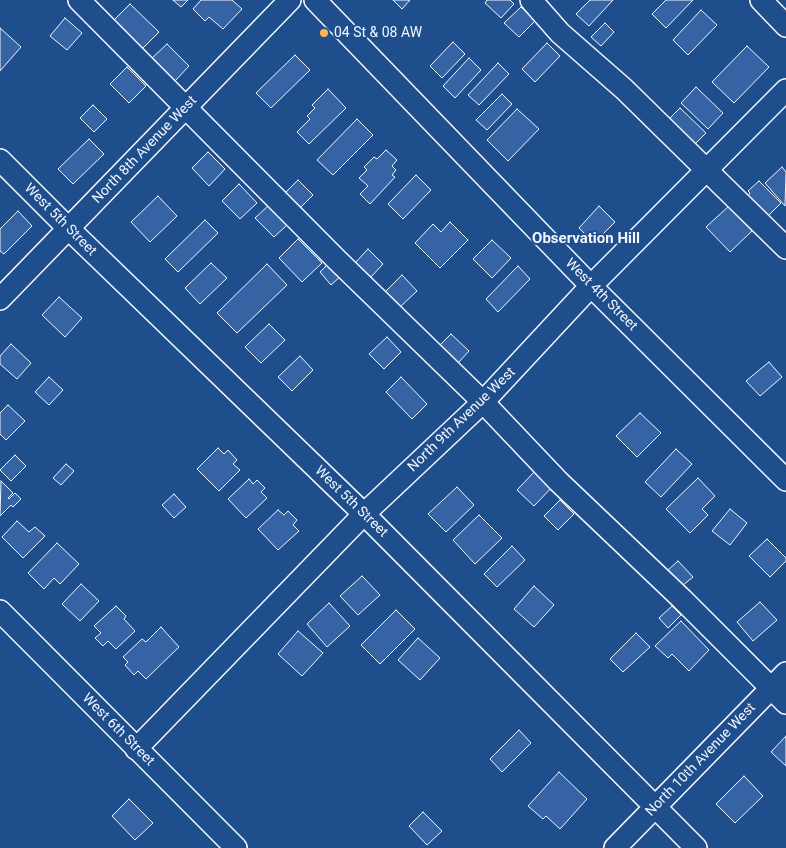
<!DOCTYPE html>
<style>
body{margin:0}
canvas{display:block;background:#1f4e8c}
</style>
<canvas width="786" height="848"></canvas>
<script>
const c = document.querySelector('canvas').getContext('2d');
c.lineJoin = 'round';
function fill(path, color) {
  c.fillStyle = color;
  c.fill(path, 'evenodd');
}
function toPath(rows) {
  const path = new Path2D();
  for (const r of rows) {
    path.moveTo(r[0], r[1]);
    for (let i = 2; i < r.length; i += 2) path.lineTo(r[i], r[i + 1]);
  }
  return path;
}
function strokePath(path, color, width, dash) {
  c.strokeStyle = color;
  c.lineWidth = width;
  c.lineCap = dash ? 'butt' : 'round';
  c.setLineDash(dash || []);
  c.stroke(path);
}
function write(font, color, halo, rows, align = 'center') {
  c.font = font + ' Roboto,sans-serif';
  c.lineWidth = 4;
  c.setLineDash([]);
  c.textBaseline = 'middle';
  c.strokeStyle = halo;
  c.fillStyle = color;
  for (const [text, x, y, turn = 0] of rows) {
    c.save();
    c.translate(x, y);
    c.rotate((+turn || 0) * Math.PI / 180);
    c.textAlign = isNaN(turn) ? turn : align;
    if (halo) c.strokeText(text, 0, 0);
    c.fillText(text, 0, 0);
    c.restore();
  }
}
const building = toPath([
 [173,0,188,0,181,7,173,0],
 [201,0,232,0,242,9,223,29,209,17,205,21,193,9,201,0],
 [393,0,410,0,402,9,393,0],
 [487,0,510,0,514,4,501,18,485,3,487,0],
 [590,0,613,0,589,26,576,14,590,0],
 [666,0,693,0,666,28,652,14,666,0],
 [130,4,159,32,142,49,113,21,130,4],
 [521,7,535,21,519,37,504,23,521,7],
 [701,10,717,25,688,55,673,40,701,10],
 [65,18,82,33,67,50,50,36,65,18],
 [605,23,614,32,601,46,591,37,605,23],
 [0,28,21,47,0,71,0,28],
 [453,42,465,54,442,78,430,66,453,42],
 [547,43,560,56,535,82,522,69,547,43],
 [167,44,189,66,174,82,151,59,167,44],
 [747,46,769,67,734,103,712,82,747,46],
 [295,55,310,70,271,108,256,93,295,55],
 [469,58,481,70,455,98,443,86,469,58],
 [498,63,509,74,479,105,468,95,498,63],
 [127,67,146,86,129,103,110,84,127,67],
 [696,87,723,113,708,129,681,103,696,87],
 [328,89,346,108,309,144,297,132,310,119,307,116,315,108,312,105,328,89],
 [502,94,512,104,487,130,476,120,502,94],
 [93,105,107,119,94,132,80,118,93,105],
 [680,108,706,133,694,145,668,120,680,108],
 [517,109,539,129,508,161,487,140,517,109],
 [357,119,373,135,333,175,317,160,357,119],
 [89,139,104,154,73,184,58,169,89,139],
 [386,150,397,160,392,166,396,170,392,175,395,177,370,204,360,194,368,186,359,178,367,170,364,167,374,157,377,159,386,150],
 [208,152,225,169,209,186,192,168,208,152],
 [782,167,786,172,785,206,765,183,782,167],
 [416,175,431,190,403,219,388,204,416,175],
 [298,180,313,195,300,208,285,193,298,180],
 [759,181,781,203,765,219,745,199,750,193,748,191,759,181],
 [239,184,257,203,240,219,222,201,239,184],
 [158,196,177,216,150,242,131,222,158,196],
 [269,205,288,224,274,237,255,218,269,205],
 [599,206,615,222,594,243,579,228,599,206],
 [729,206,752,231,730,252,706,227,729,206],
 [18,211,32,226,4,254,0,251,0,229,18,211],
 [205,220,218,233,178,272,165,259,205,220],
 [450,222,468,240,440,268,415,243,433,224,441,232,450,222],
 [298,239,322,263,302,282,279,258,298,239],
 [492,240,511,258,492,278,473,259,492,240],
 [368,249,383,264,370,278,355,263,368,249],
 [330,262,342,275,331,285,320,272,330,262],
 [211,263,227,278,200,304,185,288,211,263],
 [267,264,287,285,237,333,217,313,267,264],
 [518,266,530,279,498,312,486,299,518,266],
 [402,275,417,291,400,307,385,292,402,275],
 [59,297,82,318,65,337,42,315,59,297],
 [269,324,285,340,261,363,245,347,269,324],
 [451,334,469,351,458,363,440,345,451,334],
 [387,337,401,352,384,369,369,354,387,337],
 [11,344,31,363,17,379,0,364,0,356,11,344],
 [300,356,313,370,292,391,278,377,300,356],
 [769,362,782,377,760,396,746,381,769,362],
 [49,377,63,390,49,405,35,392,49,377],
 [401,377,427,404,412,419,386,392,401,377],
 [8,405,25,421,6,440,0,434,0,413,8,405],
 [640,413,661,433,637,457,616,436,640,413],
 [218,448,224,454,228,450,237,460,233,464,240,470,219,491,197,469,218,448],
 [676,449,692,464,661,497,645,482,676,449],
 [15,455,26,466,11,481,0,470,15,455],
 [66,464,74,471,61,485,53,478,66,464],
 [537,469,554,485,534,506,517,490,537,469],
 [698,478,715,496,702,509,708,515,690,533,666,509,698,478],
 [249,479,253,484,257,480,265,488,261,492,267,498,246,518,228,499,249,479],
 [1,481,13,493,8,498,9,499,15,493,21,499,13,507,11,505,0,516,1,481],
 [457,487,474,505,446,532,428,514,457,487],
 [174,494,186,507,174,518,162,505,174,494],
 [560,500,574,514,558,530,544,516,560,500],
 [730,509,747,523,730,545,712,531,730,509],
 [278,510,284,515,288,511,297,520,293,525,299,531,278,550,258,529,278,510],
 [479,515,502,538,475,564,453,540,479,515],
 [17,521,29,532,35,527,45,536,23,558,2,537,17,521],
 [767,539,786,558,786,561,770,577,749,556,767,539],
 [57,543,79,564,60,584,54,578,44,589,28,573,57,543],
 [512,546,525,560,497,587,484,574,512,546],
 [678,561,693,577,682,586,667,571,678,561],
 [362,576,380,595,358,615,340,596,362,576],
 [81,584,99,601,80,621,62,604,81,584],
 [534,586,554,605,534,627,514,609,534,586],
 [760,602,777,620,753,641,737,622,760,602],
 [329,603,350,626,327,647,307,624,329,603],
 [116,606,126,616,124,619,135,631,116,649,108,641,103,646,95,638,101,633,94,626,116,606],
 [672,606,681,615,668,628,659,618,672,606],
 [396,610,415,629,380,664,361,645,396,610],
 [681,621,709,650,689,671,672,654,668,658,655,646,681,621],
 [161,627,179,647,146,679,138,671,134,675,125,665,128,662,123,657,142,639,146,642,161,627],
 [298,631,323,653,302,676,278,654,298,631],
 [636,633,650,647,623,672,610,659,636,633],
 [418,638,440,658,420,680,398,660,418,638],
 [519,730,531,743,502,772,490,759,519,730],
 [786,736,786,766,771,752,786,736],
 [559,772,587,799,560,829,546,816,543,819,528,806,559,772],
 [744,776,763,796,735,823,716,804,744,776],
 [129,799,153,823,135,840,112,816,129,799],
 [423,812,442,831,427,845,409,826,423,812]
]);
fill(building, '#3563a3');
strokePath(building, '#f2f6ff', 1);
const minor = toPath([
 [79,0,336,259,483,402,558,481,682,599,786,703],
 [315,0,591,286,786,480],
 [531,0,560,33,624,89,786,248],
 [761,0,786,26],
 [0,160,69,229,364,514,696,848],
 [0,299,290,0],
 [0,611,236,848],
 [136,749,364,514,483,402,591,286,786,90],
 [615,848,786,673]
]);
strokePath(minor, '#f2f6ff', 24);
strokePath(minor, '#1f4e8c', 21);
for (const [x, y, r, color] of [
 [324,33,5,"#ffb74d"]
]) {
  const dot = new Path2D();
  dot.arc(x, y, r, 0, 2 * Math.PI);
  c.fillStyle = color;
  c.fill(dot);
  strokePath(dot, '#1f4e8c', 2);
}
write('14px', '#f2f6ff', '#1f4e8c', [
 ["04 St & 08 AW",334,33]
], 'left');
write('14px', '#f2f6ff', '#1f4e8c', [
 ["North 8th Avenue West",145,150,-46],
 ["West 5th Street",60,220,45],
 ["West 4th Street",601,295,45],
 ["North 9th Avenue West",462,420,-44],
 ["West 5th Street",351,502,44],
 ["West 6th Street",118,730,45],
 ["North 10th Avenue West",701,760,-46]
]);
write('bold 15px', '#f2f6ff', '#1f4e8c', [
 ["Observation Hill",586,239]
]);
</script>
